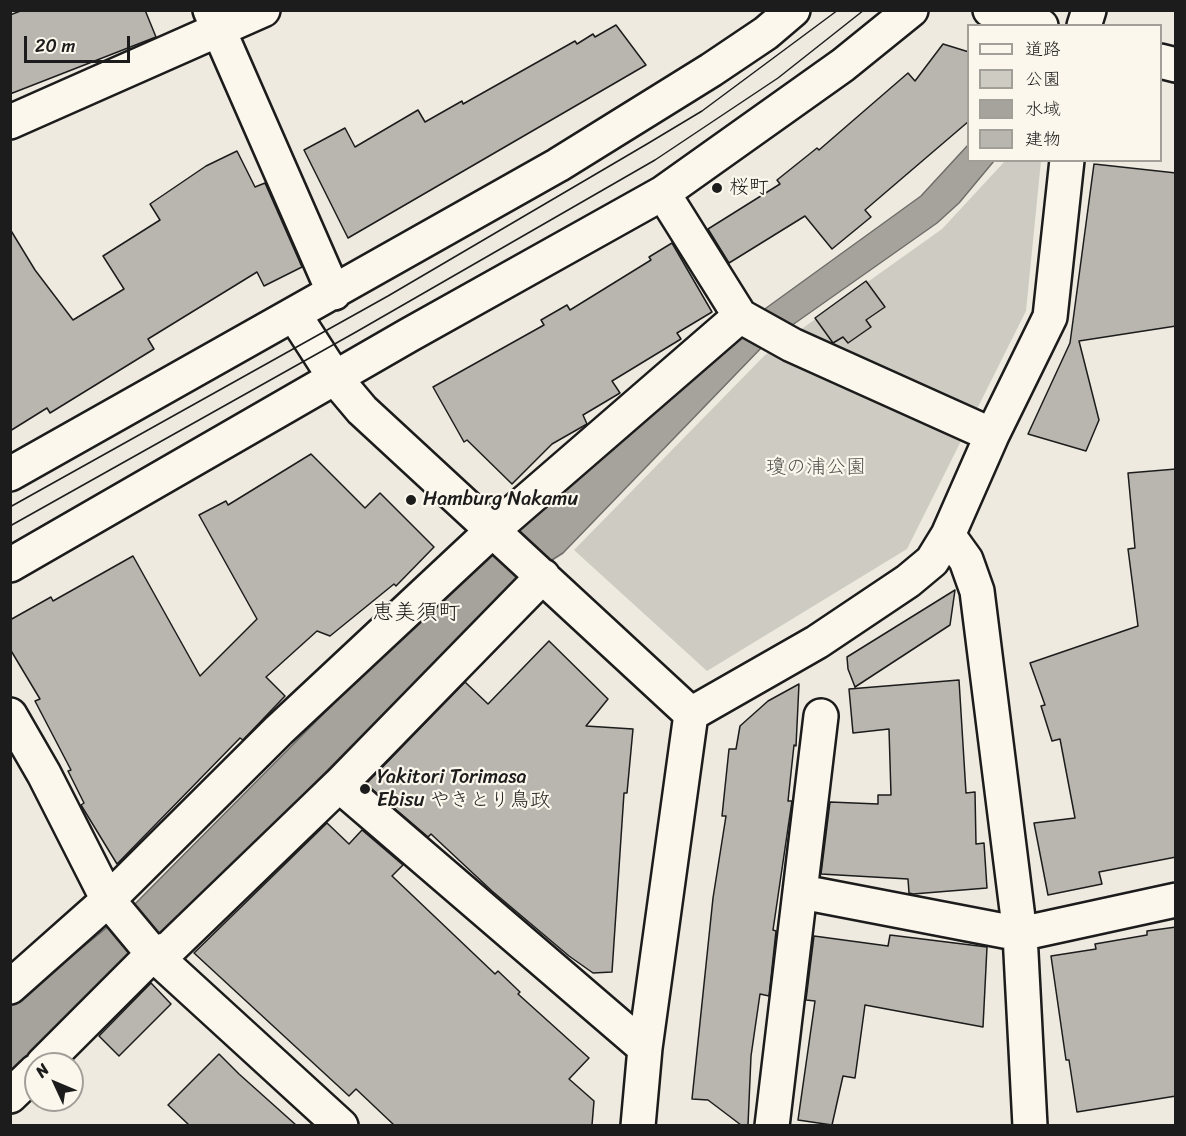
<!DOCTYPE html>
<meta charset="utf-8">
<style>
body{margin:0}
#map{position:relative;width:1186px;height:1136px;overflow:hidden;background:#eeeadf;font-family:Sriracha,"Klee One",sans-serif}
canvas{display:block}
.frame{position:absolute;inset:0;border:12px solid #1c1c1c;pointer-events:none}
.legend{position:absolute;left:967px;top:24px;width:195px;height:138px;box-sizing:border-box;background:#fbf7ec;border:2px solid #a29f99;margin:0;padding:8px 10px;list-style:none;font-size:18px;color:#1c1c1c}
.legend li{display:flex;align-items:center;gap:12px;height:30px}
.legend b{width:30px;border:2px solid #a29f99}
.north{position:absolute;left:24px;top:1052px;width:60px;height:60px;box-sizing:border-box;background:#fbf7ec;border:2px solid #a29f99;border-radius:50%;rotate:314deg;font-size:16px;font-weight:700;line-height:24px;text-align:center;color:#1c1c1c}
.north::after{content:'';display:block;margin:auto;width:21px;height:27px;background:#1c1c1c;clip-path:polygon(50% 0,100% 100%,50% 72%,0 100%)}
.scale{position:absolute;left:24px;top:36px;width:106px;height:27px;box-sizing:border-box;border:3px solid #1c1c1c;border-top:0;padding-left:8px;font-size:18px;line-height:21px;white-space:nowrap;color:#1c1c1c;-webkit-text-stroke:4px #fbf7ec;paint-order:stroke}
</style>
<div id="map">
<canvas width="1186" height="1136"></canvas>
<div class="frame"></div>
<ul class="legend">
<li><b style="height:8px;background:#fbf7ec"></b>道路</li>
<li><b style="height:16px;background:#ceccc2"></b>公園</li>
<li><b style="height:16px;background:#a6a39d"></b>水域</li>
<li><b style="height:16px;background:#b9b6af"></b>建物</li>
</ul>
<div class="north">N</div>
<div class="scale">20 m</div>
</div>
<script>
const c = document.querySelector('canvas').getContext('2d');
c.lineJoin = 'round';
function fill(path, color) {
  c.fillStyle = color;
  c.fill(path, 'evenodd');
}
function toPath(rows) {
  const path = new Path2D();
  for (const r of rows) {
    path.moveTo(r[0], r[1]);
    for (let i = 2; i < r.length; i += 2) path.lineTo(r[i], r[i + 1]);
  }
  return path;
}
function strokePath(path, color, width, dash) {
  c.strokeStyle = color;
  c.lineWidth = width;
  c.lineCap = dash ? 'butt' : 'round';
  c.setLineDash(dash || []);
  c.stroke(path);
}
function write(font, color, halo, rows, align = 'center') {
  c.font = font + ' Sriracha,"Klee One",sans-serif';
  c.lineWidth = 4.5;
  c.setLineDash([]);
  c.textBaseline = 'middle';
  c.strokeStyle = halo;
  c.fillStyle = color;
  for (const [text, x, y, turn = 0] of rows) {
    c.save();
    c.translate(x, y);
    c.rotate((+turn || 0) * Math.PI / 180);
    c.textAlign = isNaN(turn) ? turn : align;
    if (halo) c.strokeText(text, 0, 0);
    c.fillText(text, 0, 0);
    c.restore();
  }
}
fill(toPath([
 [1005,161,1041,161,1026,311,907,549,707,671,574,550,765,355,942,229]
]), '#ceccc2');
const water = toPath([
 [968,145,968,160,994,161,959,203,937,223,764,345,563,553,508,588,137,962,11,1077,11,1005,130,909,476,560,762,311,921,196,968,145]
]);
fill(water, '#a6a39d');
strokePath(water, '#6f6d69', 1.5);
const building = toPath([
 [23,10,145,10,156,37,10,94,10,15,23,10],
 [616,25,646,65,348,238,304,150,345,128,355,147,418,110,425,122,462,101,463,104,575,41,577,44,593,34,595,37,616,25],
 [943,44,969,52,969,121,865,210,871,217,832,249,805,216,729,263,708,229,780,184,777,180,817,148,819,150,908,73,915,81,943,44],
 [237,151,255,187,265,183,302,267,264,286,257,272,148,339,154,349,50,413,47,408,10,431,10,229,35,270,73,320,124,289,103,256,160,220,150,204,206,166,237,151],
 [1094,164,1176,173,1176,326,1079,341,1099,420,1086,451,1028,434,1070,343,1094,164],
 [672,243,712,312,677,333,681,339,612,381,620,393,583,415,587,424,552,444,512,484,467,440,464,442,433,387,544,325,541,320,567,305,570,310,651,260,649,257,672,243],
 [866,281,885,307,866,320,871,327,848,343,843,337,833,343,815,318,866,281],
 [311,454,365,508,380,493,434,547,396,586,394,584,330,636,317,631,266,677,285,696,243,740,240,738,117,864,81,805,84,803,68,771,71,770,35,701,40,699,10,649,10,620,51,597,53,601,133,556,200,676,257,619,199,515,226,501,228,505,311,454],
 [1176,469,1176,857,1099,872,1102,884,1048,895,1034,823,1075,818,1060,739,1052,741,1041,706,1045,705,1030,663,1138,626,1128,549,1135,548,1128,473,1176,469],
 [955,590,950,625,855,687,848,669,847,657,955,590],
 [549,641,608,699,586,726,633,729,627,793,624,793,612,972,593,973,569,956,492,891,431,834,428,837,366,784,465,682,488,704,549,641],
 [959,680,966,793,975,792,976,844,984,843,987,888,913,894,909,893,908,879,821,874,830,802,878,804,878,795,891,795,889,729,853,733,849,689,959,680],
 [799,684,796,746,794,745,788,801,792,801,773,930,776,931,769,996,760,994,751,1056,748,1125,741,1125,708,1100,692,1099,713,898,726,816,722,816,729,749,736,749,740,726,768,701,799,684],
 [327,823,349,844,362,830,403,865,392,876,495,974,498,971,520,992,518,994,589,1058,569,1079,594,1101,592,1125,394,1125,356,1089,349,1096,194,953,327,823],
 [1176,927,1176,1096,1077,1112,1069,1060,1066,1060,1051,956,1096,949,1095,944,1147,935,1147,931,1176,927],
 [890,935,987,947,983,1027,865,1005,855,1078,843,1076,832,1125,798,1120,815,1001,806,1000,814,936,888,946,890,935],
 [151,983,171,1004,119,1056,99,1036,151,983],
 [219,1054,239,1074,296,1125,189,1125,168,1105,219,1054]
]);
fill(building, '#b9b6af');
strokePath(building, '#1c1c1c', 1.5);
const minor = toPath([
 [210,10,334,293],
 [990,10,1041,26],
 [1084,26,1089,10],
 [1160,61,1176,65],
 [10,122,263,10],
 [663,193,740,316,792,345,992,435],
 [295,316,335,378,362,410,691,714,645,1048,638,1126],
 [10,474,558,165,711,70,766,33,793,10],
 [948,535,966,560,977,591,1020,934,1030,1126],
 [10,565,409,335,663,193,843,65,911,10],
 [691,714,817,642,908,581,932,561,948,535,992,435,1050,317,1067,160],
 [10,715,44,774,108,900,153,954,341,1126],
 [339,785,645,1048],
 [802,892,1020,934,1176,900],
 [10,987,108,900,279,730,493,530,740,316],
 [43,1064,153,954,170,948,339,785,543,576],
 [10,1096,36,1071],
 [772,1126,821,716]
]);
strokePath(minor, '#1c1c1c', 38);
strokePath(minor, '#fbf7ec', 33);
strokePath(toPath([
 [10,507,388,296,647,144,702,111,838,10],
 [10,526,356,332,655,160,778,78,864,10]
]), '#1c1c1c', 1.5);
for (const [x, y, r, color] of [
 [717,188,6,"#1c1c1c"],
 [411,500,6,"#1c1c1c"],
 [365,789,6,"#1c1c1c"]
]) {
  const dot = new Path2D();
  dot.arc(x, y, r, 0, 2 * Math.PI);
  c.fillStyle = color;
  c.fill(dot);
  strokePath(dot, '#fbf7ec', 2);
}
write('20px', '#1c1c1c', '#fbf7ec', [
 ["桜町",729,188],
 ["Hamburg Nakamu",423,500],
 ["Yakitori Torimasa",377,778],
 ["Ebisu やきとり鳥政",377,801]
], 'left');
write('20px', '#51514e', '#fbf7ec', [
 ["瓊の浦公園",816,468]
]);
write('22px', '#1c1c1c', '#fbf7ec', [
 ["恵美須町",416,613]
]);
</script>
